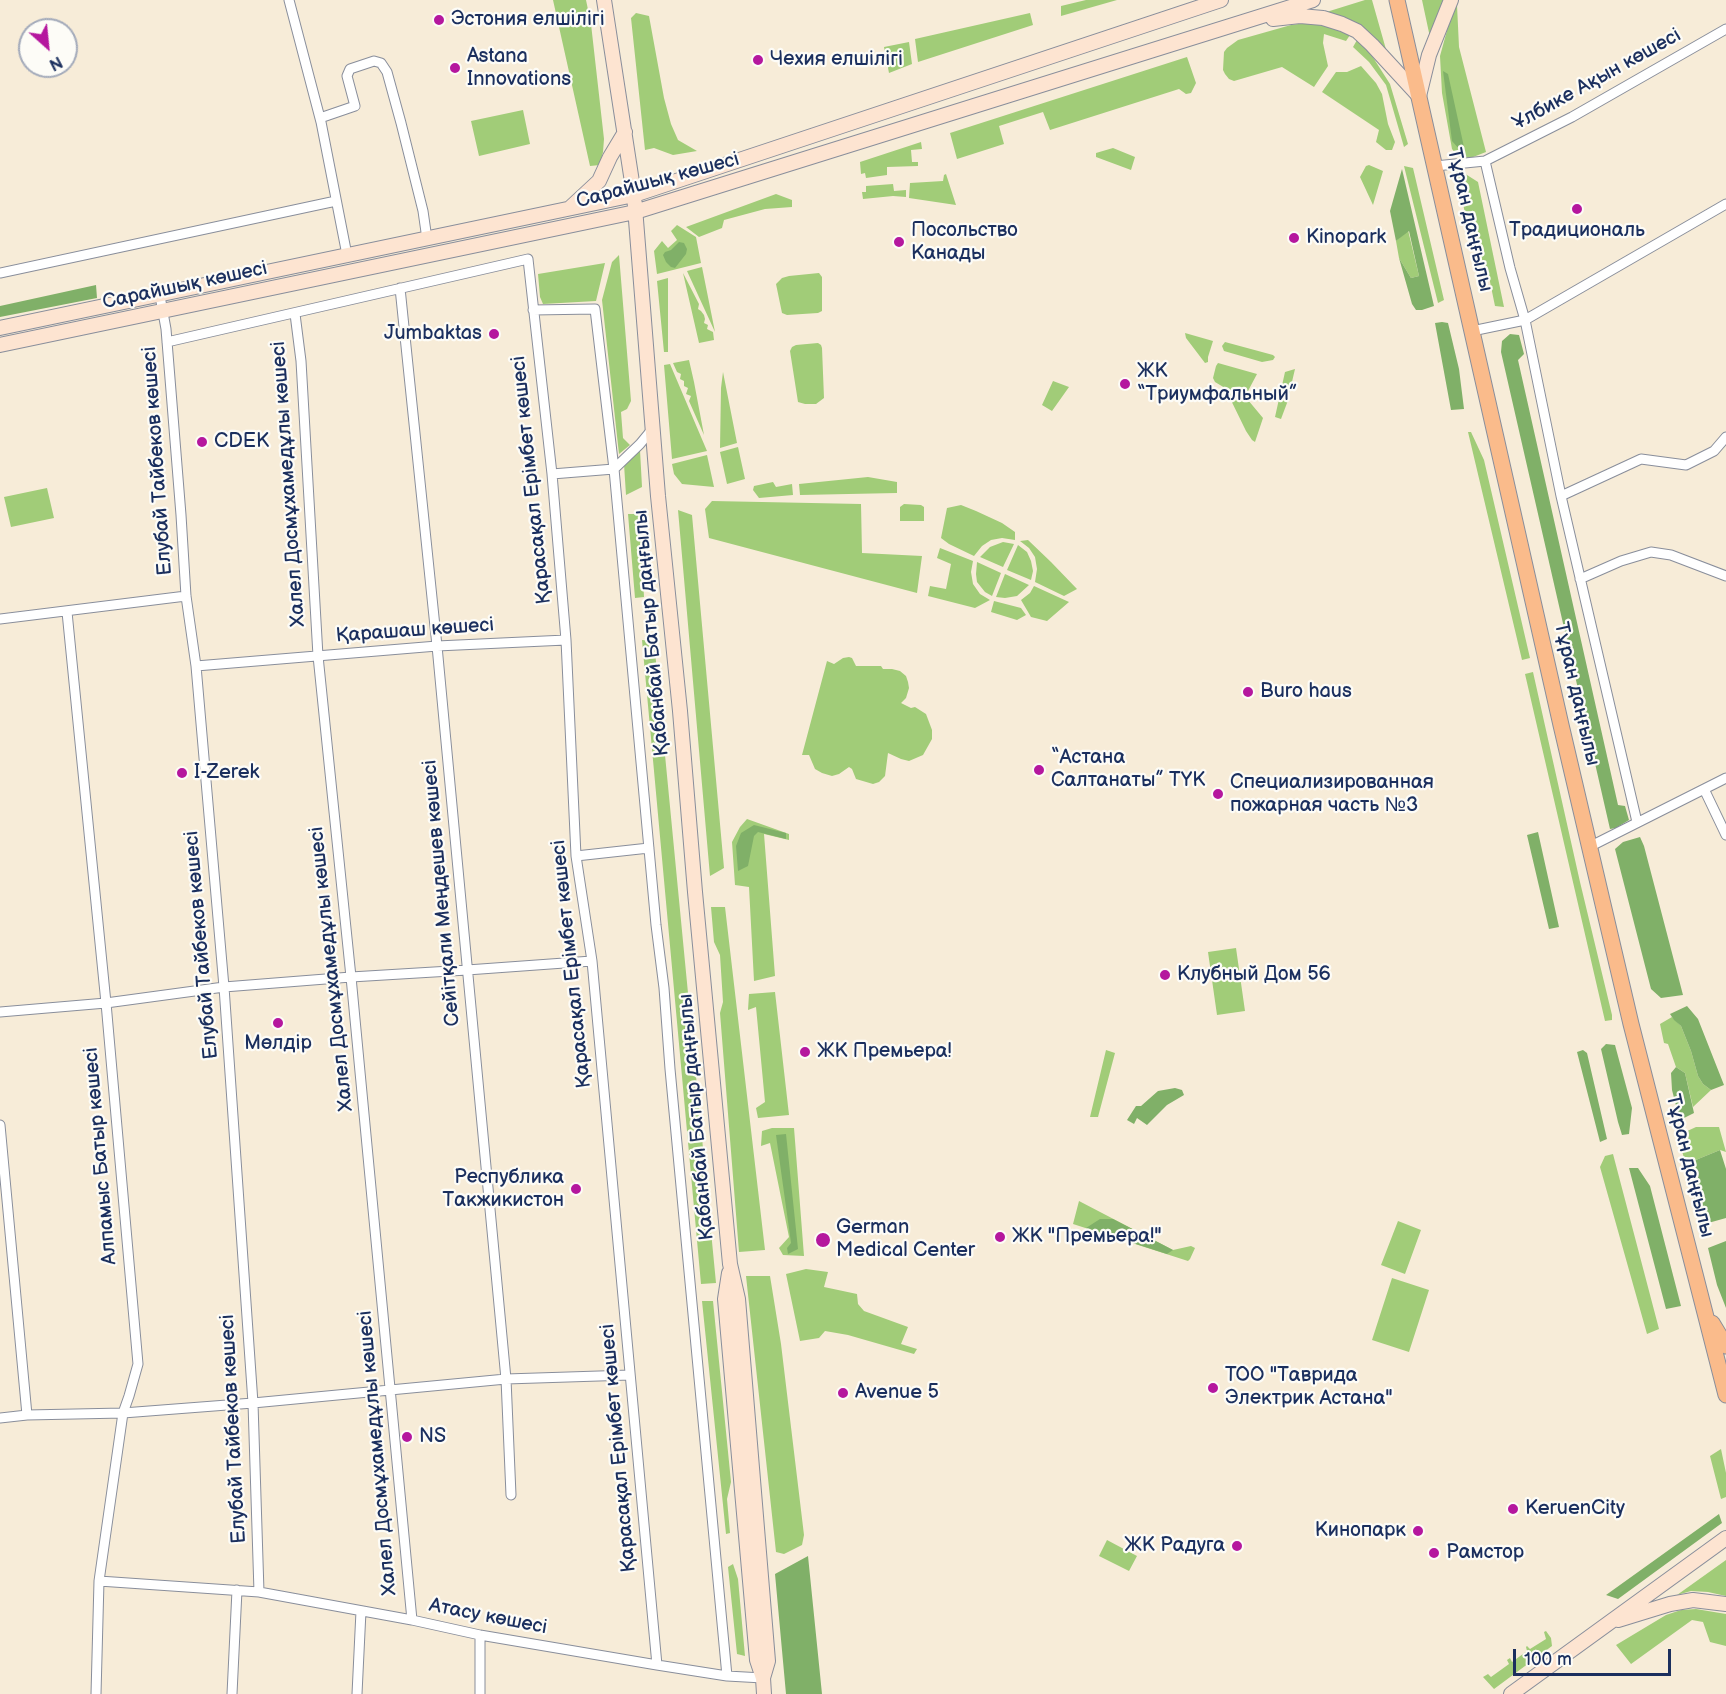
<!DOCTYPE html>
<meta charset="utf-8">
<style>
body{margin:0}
#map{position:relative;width:1726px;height:1694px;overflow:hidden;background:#f7ecd8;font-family:"Balsamiq Sans",sans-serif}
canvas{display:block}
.north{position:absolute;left:18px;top:18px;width:60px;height:60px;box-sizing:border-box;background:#fdfcf7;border:2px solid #a3aaba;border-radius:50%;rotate:153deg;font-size:16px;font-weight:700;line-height:24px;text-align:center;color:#1b2f5e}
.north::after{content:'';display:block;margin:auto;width:21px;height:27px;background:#b5179e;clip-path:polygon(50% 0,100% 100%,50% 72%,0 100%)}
.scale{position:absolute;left:1513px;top:1649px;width:158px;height:27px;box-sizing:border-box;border:3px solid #1b2f5e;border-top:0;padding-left:8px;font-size:18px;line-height:21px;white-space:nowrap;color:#1b2f5e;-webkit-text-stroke:4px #fdfcf7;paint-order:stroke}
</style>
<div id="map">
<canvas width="1726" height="1694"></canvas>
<div class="north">N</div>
<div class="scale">100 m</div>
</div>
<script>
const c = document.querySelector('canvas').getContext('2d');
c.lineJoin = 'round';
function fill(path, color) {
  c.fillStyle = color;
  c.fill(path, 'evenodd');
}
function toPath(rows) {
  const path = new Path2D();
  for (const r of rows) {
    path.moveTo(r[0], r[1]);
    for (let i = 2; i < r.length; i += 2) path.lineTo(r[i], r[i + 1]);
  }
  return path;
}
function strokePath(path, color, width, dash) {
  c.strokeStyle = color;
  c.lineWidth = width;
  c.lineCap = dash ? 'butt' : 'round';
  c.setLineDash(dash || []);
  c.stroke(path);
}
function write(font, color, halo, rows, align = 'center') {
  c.font = font + ' "Balsamiq Sans",sans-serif';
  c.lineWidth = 4.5;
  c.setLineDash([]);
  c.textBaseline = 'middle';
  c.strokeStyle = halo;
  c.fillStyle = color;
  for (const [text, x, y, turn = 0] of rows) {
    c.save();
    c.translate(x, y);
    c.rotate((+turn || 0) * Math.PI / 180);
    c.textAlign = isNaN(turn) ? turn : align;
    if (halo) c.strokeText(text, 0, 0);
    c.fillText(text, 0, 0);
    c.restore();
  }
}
fill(toPath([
 [553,0,586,0,591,24,604,139,603,152,600,165,590,166],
 [1086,0,1117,0,1061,16,1061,6],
 [1365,0,1372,0,1389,60,1320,14],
 [1422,0,1447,0,1431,42],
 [1454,5,1457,5,1459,47,1486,152,1468,159,1458,156,1452,149,1442,93,1440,56],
 [636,13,649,16,664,98,671,124,678,140,697,151,673,155,654,148,645,150,631,18],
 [1030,13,1033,25,918,62,915,39],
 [1306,23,1326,26,1350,35,1346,41,1324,34,1323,43,1328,66,1314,87,1282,67,1234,81,1229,79,1225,74,1223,70,1224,52,1227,48,1238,40,1291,25],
 [1357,40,1367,48,1390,84,1408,144,1404,147,1386,85,1369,62,1353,47],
 [909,42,912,64,889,73,884,47],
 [1187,57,1196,83,1191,93,1186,94,1179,89,1050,130,1043,112,999,126,1004,144,957,159,950,133],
 [1361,66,1376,83,1382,94,1388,124,1395,142,1392,150,1386,150,1376,142,1379,130,1322,92,1336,72,1347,72],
 [523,110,530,144,479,156,471,121],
 [921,142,922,149,911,150,912,162,918,162,918,166,887,167,887,175,866,178,865,173,861,174,860,162],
 [1113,148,1135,157,1131,170,1096,157,1096,153],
 [1369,165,1383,171,1373,205,1360,177,1366,166],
 [1404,166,1413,168,1444,300,1438,303],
 [1456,168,1478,182,1504,307,1495,306,1489,277,1478,261,1471,244],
 [946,174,956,205,909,198,910,183,943,181,944,175],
 [893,184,894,191,906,190,906,197,893,196,863,199,862,192,866,192,866,186],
 [776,194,792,200,792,207,765,209,724,220,722,228,699,237,686,227],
 [677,225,696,237,701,263,657,274,654,251,662,241,668,248,677,240,671,231],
 [1408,230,1419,276,1411,278,1399,258,1396,241],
 [619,255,631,401,627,409,621,412,623,438,630,445,619,454,602,300,612,262],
 [605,263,596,301,543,304,540,297,538,274],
 [702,267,715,332,687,271],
 [683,273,699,304,698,309,701,311,704,315,705,319,704,323,708,325,707,329,713,332,714,340,699,343],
 [819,273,822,277,822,311,818,313,787,315,782,313,776,284,782,278,789,276],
 [668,278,668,352,664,352,657,281],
 [1185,333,1213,341,1208,357,1208,362,1205,363,1186,338],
 [1225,342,1273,355,1275,357,1273,360,1262,362,1224,351,1222,346],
 [818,343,821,345,822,348,824,398,816,404,805,404,798,402,790,351,792,347,796,345],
 [689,360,694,382,704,435,689,401,691,396,686,394,688,388,684,386,684,381,680,379,681,374,677,372,673,363],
 [1218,363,1257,374,1248,391,1243,394,1244,398,1248,400,1263,418,1255,442,1252,440,1246,431,1225,388,1215,382,1213,378,1216,366],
 [670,364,707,451,672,459,664,365],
 [1295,369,1287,403,1281,419,1275,417,1285,372],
 [723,372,737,443,720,448,721,388],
 [1053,381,1069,387,1052,411,1042,405],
 [1468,432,1471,432,1484,460,1530,658,1522,660],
 [738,447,745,479,727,484,720,452],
 [640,450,642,487,626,495,624,464],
 [707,455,714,487,682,484,674,474,672,464],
 [868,477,897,482,897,493,800,495,799,484],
 [773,482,776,487,792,484,793,495,759,498,753,490,754,486],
 [47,488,54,518,11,527,4,497],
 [712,501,861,504,862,553,922,556,917,593,709,538,705,509],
 [904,504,921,505,924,507,924,521,900,521,900,507],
 [961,505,976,511,1002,523,1015,532,1015,540,1002,538,991,540,982,546,974,556,949,544,941,538,947,508],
 [678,510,692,515,724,868,710,876],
 [628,514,644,514,646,546,642,560,644,597,635,598],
 [1028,540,1051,562,1077,589,1064,596,1035,582,1037,569,1035,557,1029,548,1020,541],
 [1003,542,1014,544,1003,567,980,557,990,547],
 [1018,545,1027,552,1031,561,1033,571,1031,580,1007,570],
 [940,548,973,561,971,572,973,584,980,594,990,600,975,608,928,596,930,586,946,589,951,564,937,558],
 [977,562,1001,573,992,596,985,592,977,582,976,574],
 [1005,574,1029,585,1017,596,1005,598,996,597],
 [1034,586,1069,602,1047,621,1031,617,1021,600,1030,593],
 [994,601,1021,608,1026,615,1017,620,991,612],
 [642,640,654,641,716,1283,701,1284],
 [849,657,852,658,856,666,881,666,883,669,892,669,900,671,906,676,908,682,909,688,906,698,901,703,911,708,915,707,926,714,932,730,932,739,923,755,909,761,901,759,888,753,885,776,879,782,873,784,856,779,852,769,849,767,839,774,832,776,822,773,815,769,809,755,802,755,827,661,834,664,843,658],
 [1533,672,1580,882,1612,1015,1612,1020,1605,1021,1525,674],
 [747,819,789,834,789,840,764,834,775,976,754,981,749,887,735,885,732,842,740,827],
 [711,907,725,907,765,1250,739,1252,720,1013,723,1002,720,955,714,942],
 [1236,948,1245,1011,1217,1015,1208,952],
 [775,992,789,1115,758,1118,756,1108,765,1102,756,1007,748,1010,749,994],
 [1672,1017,1681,1026,1691,1051,1698,1076,1703,1084,1711,1090,1693,1107,1685,1073,1676,1067,1668,1044,1664,1043,1660,1024],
 [1106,1050,1115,1053,1098,1117,1090,1117],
 [1696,1127,1719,1127,1726,1152,1720,1150,1686,1164,1679,1142,1683,1133],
 [772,1128,794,1128,804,1256,783,1255,779,1248,789,1237,770,1143,761,1146,762,1131],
 [1613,1154,1659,1329,1647,1334,1600,1167,1605,1156],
 [1079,1201,1173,1250,1191,1246,1195,1248,1190,1259,1188,1261,1073,1224],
 [1398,1221,1421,1230,1405,1274,1381,1265],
 [806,1269,828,1272,824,1287,857,1294,858,1304,864,1311,908,1327,901,1344,917,1349,914,1354,848,1335,825,1331,819,1338,800,1341,786,1274],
 [746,1276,770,1276,781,1344,804,1535,802,1545,784,1554,776,1552],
 [1392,1278,1429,1290,1409,1352,1372,1340],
 [702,1301,713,1301,731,1482,727,1499,730,1533,726,1534],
 [1721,1449,1726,1473,1726,1497,1721,1499,1710,1456],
 [1107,1540,1137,1556,1129,1571,1099,1556],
 [1726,1560,1726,1596,1708,1592,1691,1591,1677,1595],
 [733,1564,738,1579,745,1656,737,1654,728,1567],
 [1696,1609,1726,1614,1726,1646,1710,1642,1703,1622,1692,1620,1631,1664,1616,1645,1666,1615,1681,1610],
 [1546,1631,1551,1638,1552,1646,1494,1689,1483,1677,1488,1674,1491,1677,1509,1664,1507,1660,1510,1658,1512,1662,1527,1651,1526,1647,1527,1646,1530,1649,1546,1639,1544,1632]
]), '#a1cc78');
fill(toPath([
 [1443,71,1448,74,1464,147,1460,150,1452,141],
 [1402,169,1434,306,1422,310,1416,310,1412,304,1399,258,1411,278,1419,276,1409,231,1396,241,1390,211],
 [679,242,684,243,687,249,686,254,675,268,671,267,666,262,663,255,665,252,671,250],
 [96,285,97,298,0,317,0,306],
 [1442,322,1448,323,1459,369,1464,409,1451,410,1435,323],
 [1510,334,1519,335,1524,354,1518,360,1618,805,1625,806,1629,820,1616,828,1610,829,1501,352,1502,341],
 [754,825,786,833,786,839,758,832,754,836,748,866,738,871,736,846,741,833],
 [1538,832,1559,927,1549,929,1527,835],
 [1640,837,1644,846,1683,995,1661,998,1651,989,1615,849,1623,842],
 [1687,1006,1698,1019,1724,1085,1711,1090,1703,1084,1698,1076,1691,1051,1681,1026,1674,1020,1670,1014],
 [1606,1044,1615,1045,1632,1108,1629,1134,1622,1135,1618,1122,1601,1049],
 [1583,1050,1587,1053,1607,1139,1600,1142,1577,1052],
 [1676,1067,1685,1073,1694,1113,1684,1118,1679,1117,1672,1090,1671,1073],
 [1175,1088,1182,1090,1184,1095,1167,1105,1147,1125,1137,1118,1134,1124,1127,1120,1136,1106,1141,1106,1158,1091],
 [786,1134,798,1249,788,1254,787,1248,791,1243,776,1135],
 [1720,1150,1726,1169,1726,1218,1701,1225,1686,1164],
 [1629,1168,1638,1168,1650,1186,1681,1306,1666,1309],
 [1100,1219,1113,1219,1173,1250,1167,1254,1086,1228],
 [1726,1241,1726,1308,1717,1285,1708,1248],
 [1719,1514,1722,1523,1618,1599,1606,1595],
 [808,1556,822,1694,786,1694,775,1574]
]), '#80b068');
const street = toPath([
 [289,0,321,122,347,255],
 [320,118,355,106,347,76,350,69,374,61,381,63,387,72,401,123,423,211,427,239],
 [1485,161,1510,268,1525,320,1561,496,1637,822],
 [1435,166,1485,161,1572,117,1726,29],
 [0,273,336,201],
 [400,288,437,646,506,1379,511,1495],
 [160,296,166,329,181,515,186,596,196,666,224,987,253,1403,259,1592],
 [533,310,595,309,614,469,656,925,664,988,670,1069,727,1676],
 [295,314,301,361,318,656,351,977,412,1620],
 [1472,331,1525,320,1726,204],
 [167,342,528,259,552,474,566,640,576,856,592,961,657,1665],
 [552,474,614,469,640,444,654,427],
 [1561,496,1641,459,1686,465,1714,451,1726,437],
 [1580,579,1621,561,1651,552,1671,555,1726,576],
 [67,612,106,1003,138,1364,129,1396,123,1413,99,1581,96,1694],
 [0,619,186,596],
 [196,666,437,646,566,640],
 [1704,789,1726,835],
 [1591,846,1726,778],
 [576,856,649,848],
 [0,1012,106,1003,224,987,351,977,467,970,592,961],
 [0,1125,27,1415],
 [0,1418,27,1415,123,1413,253,1403,506,1379,630,1375],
 [99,1581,259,1592,412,1620,480,1635,657,1665,727,1676,763,1678],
 [480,1635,480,1694],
 [232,1694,237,1590],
 [357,1694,361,1611]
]);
const secondary = toPath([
 [604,0,634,195,658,496,680,711,695,892,730,1264,738,1299,768,1661,763,1678],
 [1273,19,1300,16,1323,18,1342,24,1357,31,1372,45,1419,96],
 [1419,96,1429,55,1451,0],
 [571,207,599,181,610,157,625,132],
 [0,328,634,195,1221,0],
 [0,345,635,212,1313,0],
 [729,1273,725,1299,757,1660,763,1678,764,1694],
 [1618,1620,1670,1604,1693,1600,1726,1604],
 [1511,1694,1726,1538]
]);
const primary = toPath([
 [1397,0,1561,725,1631,1024,1726,1395],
 [1712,1323,1726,1346]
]);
strokePath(street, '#898e9b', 11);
strokePath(secondary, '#898e9b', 16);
strokePath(primary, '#898e9b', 17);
strokePath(street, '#fff', 9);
strokePath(secondary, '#fde4d1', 14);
strokePath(primary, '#fabb8b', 15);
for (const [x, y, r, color] of [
 [439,20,6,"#b5179e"],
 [758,60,6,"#b5179e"],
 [455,68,6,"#b5179e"],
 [1577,209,6,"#b5179e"],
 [1294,238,6,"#b5179e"],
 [899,242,6,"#b5179e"],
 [494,334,6,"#b5179e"],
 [1125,384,6,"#b5179e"],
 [202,442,6,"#b5179e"],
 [1248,692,6,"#b5179e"],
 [1039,770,6,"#b5179e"],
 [182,773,6,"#b5179e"],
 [1218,794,6,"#b5179e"],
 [1165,975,6,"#b5179e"],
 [278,1023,6,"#b5179e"],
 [805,1052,6,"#b5179e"],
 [576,1189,6,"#b5179e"],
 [1000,1237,6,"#b5179e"],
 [823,1240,8,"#b5179e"],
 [1213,1388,6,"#b5179e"],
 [843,1393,6,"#b5179e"],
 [407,1437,6,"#b5179e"],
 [1513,1509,6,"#b5179e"],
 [1418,1531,6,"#b5179e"],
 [1237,1546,6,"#b5179e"],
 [1434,1553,6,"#b5179e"]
]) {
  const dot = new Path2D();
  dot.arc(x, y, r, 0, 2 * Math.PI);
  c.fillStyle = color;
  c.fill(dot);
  strokePath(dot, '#fdfcf7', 2);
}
write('20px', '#1b2f5e', '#fdfcf7', [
 ["Эстония елшілігі",451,20],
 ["Astana",467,57],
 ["Innovations",467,80],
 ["Чехия елшілігі",770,60],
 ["Посольство",911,231],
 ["Канады",911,254],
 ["Традициональ",1577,231,"center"],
 ["Kinopark",1306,238],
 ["Jumbaktas",482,334,"right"],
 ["ЖК",1137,372],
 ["“Триумфальный”",1137,395],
 ["CDEK",214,442],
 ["Buro haus",1260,692],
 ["“Астана",1051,758],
 ["Салтанаты” ТҮК",1051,781],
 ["I-Zerek",194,773],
 ["Специализированная",1230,783],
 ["пожарная часть №3",1230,806],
 ["Клубный Дом 56",1177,975],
 ["Мөлдір",278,1044,"center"],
 ["ЖК Премьера!",817,1052],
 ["Республика",564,1178,"right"],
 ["Такжикистон",564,1201,"right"],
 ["German",836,1228],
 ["Medical Center",836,1251],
 ["ЖК \"Премьера!\"",1012,1237],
 ["ТОО \"Таврида",1225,1376],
 ["Электрик Астана\"",1225,1399],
 ["Avenue 5",855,1393],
 ["NS",419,1437],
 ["KeruenCity",1525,1509],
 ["Кинопарк",1406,1531,"right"],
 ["ЖК Радуга",1225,1546,"right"],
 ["Рамстор",1446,1553]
], 'left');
write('20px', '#1b2f5e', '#fdfcf7', [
 ["Ұлбике Ақын көшесі",1597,80,-29],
 ["Сарайшық көшесі",658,181,-15],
 ["Тұран даңғылы",1469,220,77],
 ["Сарайшық көшесі",185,286,-12],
 ["Елубай Тайбеков көшесі",158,461,-94],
 ["Қарасақал Ерімбет көшесі",532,480,-96],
 ["Халел Досмұхамедұлы көшесі",289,484,-94],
 ["Қарашаш көшесі",415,631,-4],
 ["Қабанбай Батыр даңғылы",652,633,-95],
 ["Тұран даңғылы",1576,694,77],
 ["Сейітқали Меңдешев көшесі",442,893,-95],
 ["Елубай Тайбеков көшесі",202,945,-95],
 ["Қарасақал Ерімбет көшесі",572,964,-96],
 ["Халел Досмұхамедұлы көшесі",332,969,-96],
 ["Қабанбай Батыр даңғылы",697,1117,-95],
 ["Алпамыс Батыр көшесі",101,1156,-95],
 ["Тұран даңғылы",1689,1166,76],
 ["Елубай Тайбеков көшесі",234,1429,-93],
 ["Қарасақал Ерімбет көшесі",619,1448,-95],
 ["Халел Досмұхамедұлы көшесі",378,1453,-95],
 ["Атасу көшесі",488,1617,11]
]);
</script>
